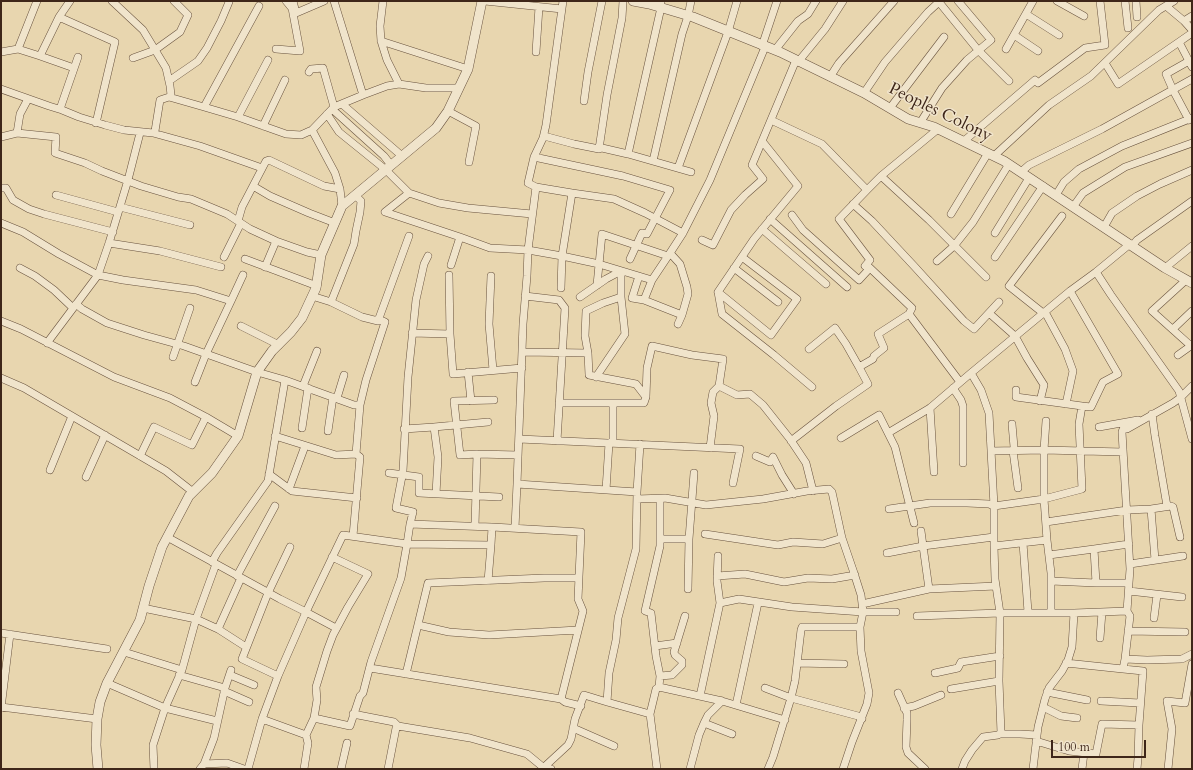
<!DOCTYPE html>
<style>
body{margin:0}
#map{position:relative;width:1193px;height:770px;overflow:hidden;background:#e8d6af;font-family:Cardo,serif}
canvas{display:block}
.frame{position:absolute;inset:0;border:2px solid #3e2619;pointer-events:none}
.scale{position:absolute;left:1051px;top:740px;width:95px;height:18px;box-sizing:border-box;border:2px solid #3e2619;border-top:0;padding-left:5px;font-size:12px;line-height:14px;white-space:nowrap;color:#3e2619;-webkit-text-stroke:3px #f0e4cb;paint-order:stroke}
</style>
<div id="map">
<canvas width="1193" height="770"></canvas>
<div class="frame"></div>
<div class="scale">100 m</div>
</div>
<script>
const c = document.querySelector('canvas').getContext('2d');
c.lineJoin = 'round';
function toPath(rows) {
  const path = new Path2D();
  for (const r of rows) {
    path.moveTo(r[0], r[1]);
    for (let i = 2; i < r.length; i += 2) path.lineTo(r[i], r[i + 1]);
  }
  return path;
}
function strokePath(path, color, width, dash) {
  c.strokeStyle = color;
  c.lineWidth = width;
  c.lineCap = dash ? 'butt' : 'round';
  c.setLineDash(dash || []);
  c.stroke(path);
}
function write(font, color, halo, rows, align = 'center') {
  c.font = font + ' Cardo,serif';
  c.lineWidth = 3;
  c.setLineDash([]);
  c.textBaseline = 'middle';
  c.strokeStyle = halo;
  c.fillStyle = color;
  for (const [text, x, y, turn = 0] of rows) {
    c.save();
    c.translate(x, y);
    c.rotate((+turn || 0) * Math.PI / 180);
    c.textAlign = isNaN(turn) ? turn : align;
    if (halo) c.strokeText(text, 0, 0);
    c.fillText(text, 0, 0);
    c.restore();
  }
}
const minor = toPath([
 [286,1,295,12],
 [293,1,296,13,324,1],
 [334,1,363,95,387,86,399,84,426,88,459,88],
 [383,1,380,26,381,41,387,60,399,84],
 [485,1,562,9],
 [1057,1,1084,16],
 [1125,1,1128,28],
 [1136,1,1137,17],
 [1166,6,1184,21,1192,16],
 [1026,14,1059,35],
 [59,17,115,42,96,123],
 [1184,21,1192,30],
 [1014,35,1038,51],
 [381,41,468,69],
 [1179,42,1192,33],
 [762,46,777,1],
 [18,49,40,56,59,17,70,1],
 [276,49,300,51,292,8],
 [1006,49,1033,1],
 [775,50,798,21,808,14,816,1],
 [1,52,18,49,37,1],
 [536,52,539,7],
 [40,56,74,68],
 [133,58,155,50,180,32,188,15,174,1],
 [798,62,825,29,843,1],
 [1105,63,1118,84,1179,42,1192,67],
 [309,72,311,69,323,68,334,107,363,95],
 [830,77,839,63,894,1],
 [169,81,198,61,207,48,221,21,229,2],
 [1,89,49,106,62,110,79,117,105,125,124,130,153,133,155,131,160,100,169,97,171,95,170,86,166,68,143,30,112,1],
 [864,93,885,62,928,12,939,2,978,50,1009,81],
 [169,97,204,107,259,6],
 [584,101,588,72,602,1],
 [342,104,402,156],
 [204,107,238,117,268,60],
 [890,108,944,37],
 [60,109,78,57],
 [332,109,384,156,391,165],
 [448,111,476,126,469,162],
 [327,114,339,132,386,170,409,193,439,203,468,208,532,214],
 [238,117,286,134,301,135,312,130,334,107],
 [771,120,822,144,867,190,881,176],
 [1189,120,1173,90,1166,74,1189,61],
 [920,123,942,88,967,60,991,40,958,1],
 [263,126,285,80],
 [938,129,881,176,929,220,986,277],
 [312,130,335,173,340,189,342,206],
 [17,133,20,114,28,99],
 [153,133,200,146,262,168],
 [544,136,574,144,599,149,602,148,628,154,691,172],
 [1,137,17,133,56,137,55,153,85,163,102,171,141,186,178,197,191,199,227,214,250,229,276,241,307,252,321,255],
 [762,141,798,186,754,239,718,292,722,314,774,355,812,387],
 [964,141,1035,80,1038,83,1085,48,1105,45,1100,1],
 [599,149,607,95,622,18,623,1],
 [628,154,660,12,661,1],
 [994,156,1049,105,1091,76,1159,10,1174,1],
 [534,157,623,176,670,190,647,234,642,233,630,259],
 [653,161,682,34,688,16,691,1],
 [678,168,728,32,737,1],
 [1021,172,1029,165,1102,129,1192,79],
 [253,186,270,196,309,213,335,223],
 [536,187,572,193,562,256,561,288],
 [1,188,6,188,13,200,29,209,44,214,113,232],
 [867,190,839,219,870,260,865,266,870,268,912,308,909,314],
 [409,193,385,212,460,237,451,265],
 [572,193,614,199,645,213,683,233,670,253],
 [56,195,118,212],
 [1056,195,1064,182,1079,169,1122,146,1192,118],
 [853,204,872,221,914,266,964,321,974,329,999,302],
 [120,207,190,225],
 [1073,207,1083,193,1125,167,1192,143],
 [951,214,988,153],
 [792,215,803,230,859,280,870,268],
 [770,219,847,287],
 [238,221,242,207,266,161,269,160,324,186,340,189],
 [1,223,23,232,59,254,98,275,123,280,196,290,231,301,243,275],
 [1104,227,1112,213,1137,196,1160,184,1192,170],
 [762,229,826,284],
 [683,233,710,180,765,47],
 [995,233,1029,178],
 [460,237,490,248,528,250,562,256,599,264,652,280,644,300,632,298,639,276],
 [702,240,713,245,731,210,745,195,763,179,752,165,796,60],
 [109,243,160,251,221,267],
 [1132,246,1137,240,1192,201],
 [224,257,241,223],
 [995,257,1043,186],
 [245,259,317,286],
 [937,261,954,246,973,222,1009,164],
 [265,267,276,241],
 [20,268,35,276,54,290,73,308],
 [734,268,778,302],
 [1165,268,1192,246],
 [1096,272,1130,244],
 [449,275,450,334,453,374,522,368],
 [491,276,489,324,493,370],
 [652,280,670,253,680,264,687,287,688,294,682,315],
 [1186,280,1152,311,1191,346],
 [597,285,602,234,668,256],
 [1070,291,1096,272,1111,295,1179,391,1192,439],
 [718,292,771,335,797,299,742,257],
 [312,296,331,302,354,244,356,231,360,212,361,201,355,195],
 [525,296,559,300,565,308,557,441],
 [580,297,606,279,621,271,621,297],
 [644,300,682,315,678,324],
 [331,302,362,317,378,321,409,236],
 [76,304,82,309,107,323,144,335,184,346,257,372,285,380,268,481,217,553,212,562],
 [1045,312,1065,349,1073,371,1066,404],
 [989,313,1015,336,1027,358,1044,385,1040,401],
 [1043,313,1009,286,1062,216],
 [1,321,21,329,114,377,170,398,206,417,238,436],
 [241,326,279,345],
 [1173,329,1192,311],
 [412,333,450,334],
 [47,343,98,275,109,243,128,180,140,133],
 [809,349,835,328,846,344,859,367],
 [523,352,588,353,589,375,636,384,646,397,644,403,559,403],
 [588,353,585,336,586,311,603,303,621,297,625,334,596,377],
 [1178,355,1192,345],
 [173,357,190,308],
 [468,372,471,401],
 [971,373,1070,291,1118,374,1103,382,1091,407,1082,406],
 [1,378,24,388,166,471,193,492],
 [195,382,206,354,231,301],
 [303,386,317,351],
 [719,386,737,395,750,394,763,405,790,439,806,463,813,491],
 [953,388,961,400,963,406,963,463],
 [646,397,647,368,652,346,692,355,723,359,719,386,713,392,711,403,714,416,710,448],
 [337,398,344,375],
 [613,403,613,443],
 [360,405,366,380,385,322,378,319],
 [930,408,934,472],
 [1152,414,1155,436,1167,506],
 [1046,421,1044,450,1123,452],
 [1012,424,1014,447,1013,451,1018,488],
 [434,427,488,422],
 [1099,427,1138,420],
 [302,428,308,388],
 [404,429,434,427,438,457,436,494],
 [328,431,333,397],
 [888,433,930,408,971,373,981,390,989,413,994,506,989,504,967,503,930,503,889,509],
 [275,436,336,455,356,454,360,405,354,405,285,380],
 [841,438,879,415,895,447,914,523],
 [519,439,740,449,733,483],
 [791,441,836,406,868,384,859,367,873,359,874,356,884,348,878,334,909,314,960,382],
 [991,451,1044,450,1044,499,1082,489,1079,424,1082,406,1016,397,1016,390],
 [477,454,460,455,454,401,494,400],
 [140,456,154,427,192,445,206,417],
 [756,456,770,462,773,457,782,475,794,494],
 [50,470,72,416],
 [389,473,419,477,419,493,499,497],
 [269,474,292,491,357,498],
 [86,477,105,435],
 [517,484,523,324,527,276,528,250,536,187,528,183,534,157,543,138,546,125,563,1],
 [289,489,305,446],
 [606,490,609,443],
 [637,492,640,444],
 [637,499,665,498,706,505,763,499,807,491,829,489,832,492,842,538,854,573,861,595,863,612,860,627,861,651,869,693,867,704,852,742,843,769],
 [1151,509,1155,560],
 [1046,522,1127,510,1151,509,1171,506,1173,507,1180,537],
 [410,524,413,512,396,508,403,471,408,377,416,300,424,264,428,256],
 [475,526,477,454,518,455],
 [515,528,517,484,637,492,636,549,618,618,616,640,609,673,607,702,584,695,575,719,571,739,568,745,542,769],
 [921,531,923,546,994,537],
 [705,534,778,545,793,542,823,544,842,538],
 [353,536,360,457,356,454],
 [167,537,280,599,306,612,343,535,407,544,491,545,492,527,410,524,407,544,401,578,371,662,363,693,360,696,350,726,314,718],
 [660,539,660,499],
 [689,539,694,473],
 [1023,543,1028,612],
 [994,546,994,506,1044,499,1047,540,1051,573,1051,612],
 [1094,549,1129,544],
 [887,553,923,546,929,589,996,586],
 [1049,555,1094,549,1096,583],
 [718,556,717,581,720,603],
 [1130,564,1183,556],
 [237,576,275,506],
 [717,576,745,574,784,582,808,578,832,579,855,575],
 [488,581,491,545],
 [1051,581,1096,583,1129,583],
 [1129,591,1182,597],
 [862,604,929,589],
 [143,608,196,619,218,629,246,647],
 [917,616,1000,613,1074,613,1127,611],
 [1154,618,1157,595],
 [418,625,449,632,489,635,578,630],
 [218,629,241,578],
 [1128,631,1185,632],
 [1,633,107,649],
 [1100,638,1102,612],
 [655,646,677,643],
 [124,652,182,670,196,619,216,564],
 [1125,659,1130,616,1127,611,1130,569,1122,432,1123,429,1127,429,1173,403,1180,398,1192,386],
 [797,663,844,664],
 [1066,663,1123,669,1125,659,1147,660,1182,659,1192,654],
 [370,668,561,699,583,611,578,599,581,532,492,527],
 [1123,669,1143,671,1139,725],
 [935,673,958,668,961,662,1000,656],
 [406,674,428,583,544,578,579,578],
 [179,675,225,688],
 [230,675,254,685],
 [278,676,242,659,268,593,290,547],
 [660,676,672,675,682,665,682,661,675,655,674,652,685,616],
 [107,683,165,708,217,721],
 [659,687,660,676,656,656,651,613,645,611,660,546,660,539,689,539,688,589],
 [765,688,791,698,858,716,862,719],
 [951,689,999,681],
 [224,691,249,702],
 [1047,692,1087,700],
 [898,693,907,713,907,720,906,747,908,753,925,769],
 [700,696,720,603,739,599,792,607,863,612,896,612],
 [561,699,565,702,581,706],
 [1101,701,1140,703],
 [607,702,650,714,656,689,659,687,722,701,785,720],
 [736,705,758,603],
 [1,707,97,719],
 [1043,707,1061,716,1077,718],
 [1,708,10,634],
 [904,708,914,706,941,695],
 [353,714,394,722,398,726],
 [650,714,657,769],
 [262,719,306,735],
 [704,723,732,734],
 [573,728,614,746],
 [1000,734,1020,734,1037,735],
 [1036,741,1069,751,1096,754,1102,724,1139,725,1138,758,1137,769],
 [204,764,214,738,225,688,231,670],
 [154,769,153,745,165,708,182,670],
 [200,769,204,764,227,763,244,769],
 [248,769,262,719,278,676,306,612,336,628],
 [304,769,308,743,306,735,314,718,317,700,316,687,327,651,333,635,348,607,368,574,332,557],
 [341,769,347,743],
 [388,769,396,728,398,726,470,738,527,754,544,768,551,769],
 [690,769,699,735,704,723,708,715,722,701],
 [768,769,773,757,791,698,795,681,801,630,802,627,860,627],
 [962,769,965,761,972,750,983,737,998,735,1001,733,999,681,1000,613,995,579,994,546,1047,540],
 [1033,769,1038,727,1045,699,1049,688,1062,671,1068,660,1072,647,1074,613],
 [1082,769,1084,753],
 [1168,769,1172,729,1167,701,1185,703,1192,664]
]);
const tertiary = toPath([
 [633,1,649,4,693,17,780,52,864,93,908,119,934,127,1004,161,1165,268,1192,283],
 [98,769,96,745,97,719,100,702,107,683,140,620,149,586,162,547,189,496,212,473,238,436,257,372,272,351,291,332,302,318,316,288,321,255,342,206,436,128,448,111,468,69,482,1]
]);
strokePath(minor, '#68523e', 8);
strokePath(tertiary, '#68523e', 10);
strokePath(minor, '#f0e4cb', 7);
strokePath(tertiary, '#f0e4cb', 9);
write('17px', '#3e2619', '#f0e4cb', [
 ["Peoples Colony",940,113,26]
]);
</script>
